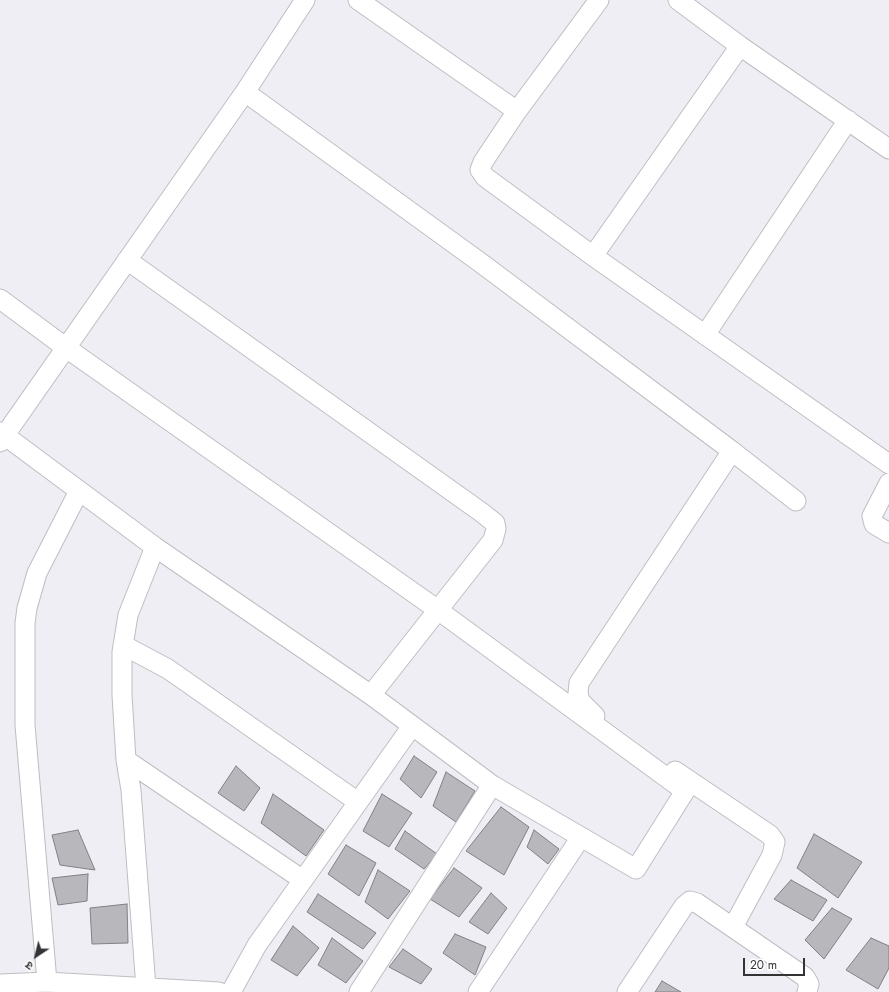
<!DOCTYPE html>
<meta charset="utf-8">
<style>
body{margin:0}
#map{position:relative;width:889px;height:992px;overflow:hidden;background:#eeeef4;font-family:Jost,"Noto Sans Devanagari",sans-serif}
canvas{display:block}
.north{position:absolute;left:16px;top:936px;width:40px;height:40px;-webkit-text-stroke:3px #fff;paint-order:stroke;rotate:215deg;font-size:11px;font-weight:700;line-height:16px;text-align:center;color:#333335}
.north::after{content:'';display:block;margin:auto;width:14px;height:18px;background:#333335;clip-path:polygon(50% 0,100% 100%,50% 72%,0 100%)}
.scale{position:absolute;left:743px;top:958px;width:62px;height:18px;box-sizing:border-box;border:2px solid #333335;border-top:0;padding-left:5px;font-size:12px;line-height:14px;white-space:nowrap;color:#333335;-webkit-text-stroke:3px #fff;paint-order:stroke}
</style>
<div id="map">
<canvas width="889" height="992"></canvas>
<div class="north">उ</div>
<div class="scale">20 m</div>
</div>
<script>
const c = document.querySelector('canvas').getContext('2d');
c.lineJoin = 'round';
function fill(path, color) {
  c.fillStyle = color;
  c.fill(path, 'evenodd');
}
function toPath(rows) {
  const path = new Path2D();
  for (const r of rows) {
    path.moveTo(r[0], r[1]);
    for (let i = 2; i < r.length; i += 2) path.lineTo(r[i], r[i + 1]);
  }
  return path;
}
function strokePath(path, color, width, dash) {
  c.strokeStyle = color;
  c.lineWidth = width;
  c.lineCap = dash ? 'butt' : 'round';
  c.setLineDash(dash || []);
  c.stroke(path);
}
const building = toPath([
 [414,756,437,772,421,798,400,779,414,756],
 [236,766,260,788,244,811,218,793,236,766],
 [446,772,475,791,456,822,433,806,446,772],
 [273,794,324,830,306,856,261,823,273,794],
 [382,794,412,813,389,847,363,831,382,794],
 [501,807,529,827,504,875,466,851,501,807],
 [78,830,95,870,60,865,52,835,78,830],
 [534,830,559,849,548,864,527,847,534,830],
 [405,831,437,854,424,869,395,849,405,831],
 [814,834,862,862,838,898,797,868,814,834],
 [346,845,376,863,359,896,328,874,346,845],
 [454,868,482,888,459,917,430,899,454,868],
 [378,870,410,891,388,919,365,902,378,870],
 [88,874,87,901,58,905,52,878,88,874],
 [791,880,827,900,813,921,774,899,791,880],
 [491,893,507,908,488,934,469,922,491,893],
 [318,894,376,933,363,949,307,912,318,894],
 [127,904,128,943,92,944,90,908,127,904],
 [832,908,852,919,824,959,805,940,832,908],
 [293,926,319,948,297,976,271,960,293,926],
 [455,934,486,947,475,975,443,953,455,934],
 [332,938,363,961,346,983,318,965,332,938],
 [871,938,889,946,889,968,878,989,846,970,871,938],
 [403,949,432,969,421,984,389,967,403,949],
 [662,981,681,992,655,992,662,981]
]);
fill(building, '#b7b7bc');
strokePath(building, '#808085', 1);
const street = toPath([
 [358,0,517,111,483,162,480,170,485,177,593,256,889,464],
 [678,0,740,46,889,149],
 [245,92,481,263,732,451],
 [517,111,599,0],
 [593,256,740,46],
 [127,260,481,512,495,523,496,529,493,540,371,695],
 [0,299,65,347,438,610,685,791,636,869,492,785,371,695,155,547,0,432],
 [705,335,848,120],
 [0,442,245,92,305,0],
 [889,483,872,516,874,524,889,533],
 [123,645,168,669,358,802],
 [595,716,580,701,578,693,579,683,732,451,796,501],
 [126,760,303,880],
 [675,771,770,835,775,842,772,855,733,927],
 [47,982,25,725,25,623,27,608,37,573,79,491],
 [0,984,47,982,219,992],
 [146,988,131,790,126,760,122,695,122,652,128,615,155,547],
 [231,992,257,945,412,726],
 [359,992,492,785],
 [478,992,581,837],
 [627,992,684,906,690,901,697,903,805,977,809,984,807,992]
]);
strokePath(street, '#bebec3', 21);
strokePath(street, '#fff', 19);
</script>
